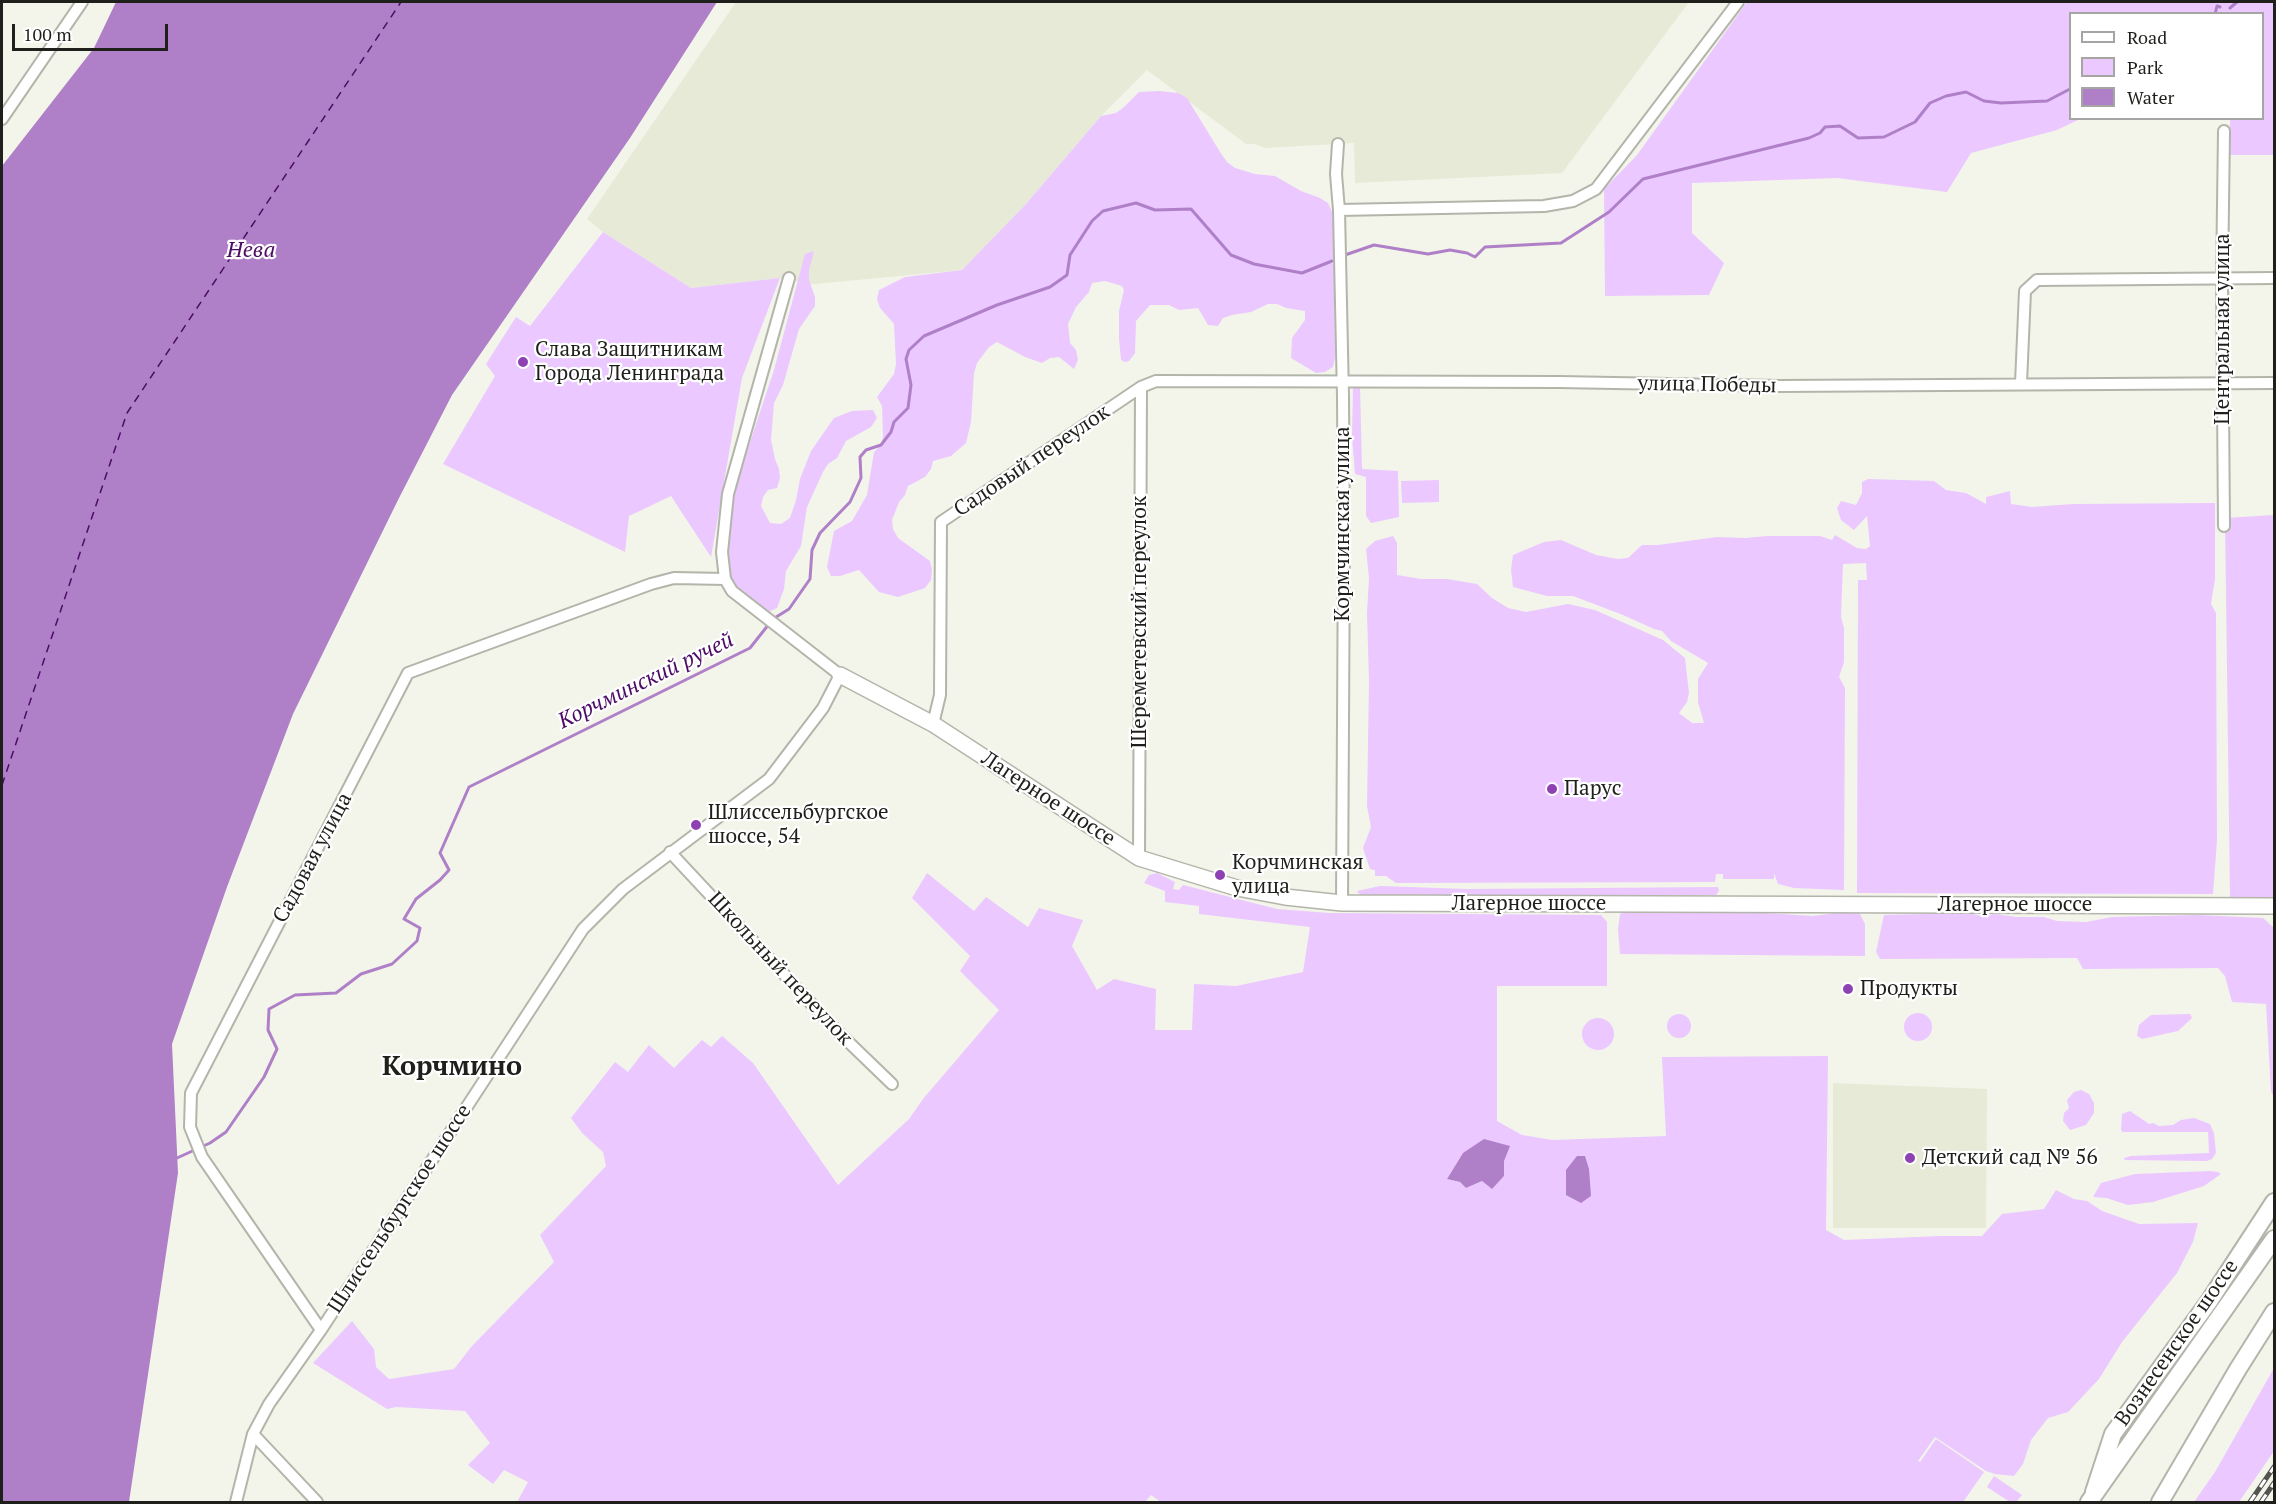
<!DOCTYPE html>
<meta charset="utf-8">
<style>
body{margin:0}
#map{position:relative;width:2276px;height:1504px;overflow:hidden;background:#f3f5ea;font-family:"PT Serif",serif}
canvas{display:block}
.frame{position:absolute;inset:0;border:3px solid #1f1f1b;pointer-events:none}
.legend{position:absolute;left:2069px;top:12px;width:195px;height:108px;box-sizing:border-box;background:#fff;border:2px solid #a5a5a4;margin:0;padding:8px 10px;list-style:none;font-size:18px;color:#1f1f1b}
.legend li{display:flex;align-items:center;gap:12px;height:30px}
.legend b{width:30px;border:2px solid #a5a5a4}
.scale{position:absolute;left:12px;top:24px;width:156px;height:27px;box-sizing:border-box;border:3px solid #1f1f1b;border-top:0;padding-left:8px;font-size:18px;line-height:21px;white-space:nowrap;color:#1f1f1b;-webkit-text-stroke:4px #fff;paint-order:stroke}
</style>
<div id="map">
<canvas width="2276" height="1504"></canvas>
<div class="frame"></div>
<ul class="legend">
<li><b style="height:8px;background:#fff"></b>Road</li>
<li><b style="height:16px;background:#ebc8ff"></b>Park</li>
<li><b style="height:16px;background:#af80c8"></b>Water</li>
</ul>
<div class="scale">100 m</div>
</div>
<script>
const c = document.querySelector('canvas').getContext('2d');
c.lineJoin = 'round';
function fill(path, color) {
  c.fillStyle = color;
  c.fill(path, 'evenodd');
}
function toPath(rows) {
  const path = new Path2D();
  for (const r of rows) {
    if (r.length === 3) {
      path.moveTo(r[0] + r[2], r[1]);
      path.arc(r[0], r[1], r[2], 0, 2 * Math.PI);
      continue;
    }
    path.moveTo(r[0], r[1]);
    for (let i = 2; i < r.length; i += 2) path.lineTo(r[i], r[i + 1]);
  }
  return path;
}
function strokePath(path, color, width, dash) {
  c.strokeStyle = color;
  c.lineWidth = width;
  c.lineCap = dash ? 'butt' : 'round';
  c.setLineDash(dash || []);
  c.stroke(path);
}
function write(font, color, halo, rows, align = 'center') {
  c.font = font + ' "PT Serif",serif';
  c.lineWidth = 4.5;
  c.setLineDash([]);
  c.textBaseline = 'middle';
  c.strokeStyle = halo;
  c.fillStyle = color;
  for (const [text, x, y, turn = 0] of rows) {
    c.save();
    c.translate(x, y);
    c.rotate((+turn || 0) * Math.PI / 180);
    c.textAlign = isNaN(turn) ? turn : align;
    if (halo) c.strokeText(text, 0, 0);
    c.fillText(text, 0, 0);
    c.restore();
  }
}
fill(toPath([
 [736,2,1689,2,1562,173,1355,183,1354,143,1265,148,1255,144,1246,144,1147,70,1101,116,1026,204,962,270,805,285,789,278,780,278,691,288,603,232,587,219],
 [1833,1083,1987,1089,1986,1228,1833,1228]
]), '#e7ead7');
fill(toPath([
 [1747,2,2274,2,2274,155,2230,155,2230,119,2262,118,2262,14,2070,14,2070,118,2080,119,2057,130,1971,153,1947,192,1837,178,1692,183,1692,233,1724,263,1709,295,1605,296,1604,189,1637,155],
 [1159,91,1178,93,1187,98,1220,152,1227,162,1235,168,1255,174,1275,176,1301,191,1320,198,1328,203,1332,212,1336,252,1332,261,1334,268,1335,358,1333,367,1325,372,1316,373,1291,358,1292,338,1305,320,1305,311,1286,308,1277,304,1268,304,1251,312,1232,315,1223,318,1218,326,1208,325,1198,308,1179,310,1169,305,1150,305,1136,321,1135,353,1129,361,1125,362,1121,360,1119,338,1119,311,1124,290,1122,286,1105,281,1092,283,1089,292,1076,307,1068,324,1070,343,1076,350,1078,360,1074,369,1059,357,1050,358,1042,363,1025,357,997,342,989,347,977,363,974,373,971,422,966,443,951,456,933,461,931,469,925,477,908,486,905,495,899,502,892,520,893,529,898,538,930,561,932,570,931,580,925,588,898,597,879,592,859,570,840,576,831,576,827,567,834,531,852,521,867,495,874,452,881,445,883,436,882,406,877,397,894,374,896,364,894,324,880,308,877,299,879,290,905,277,962,270,1026,204,1101,116,1116,113,1124,107,1139,92],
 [603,232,691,288,780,278,742,378,711,557,671,496,629,516,625,552,443,464,495,376,486,364,516,317,530,326],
 [814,251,809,270,809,280,815,297,815,306,799,329,783,385,774,403,771,440,775,459,779,469,780,478,777,488,768,490,763,497,761,506,770,523,781,524,790,518,796,500,800,479,811,451,834,418,852,411,873,410,877,418,871,427,846,441,837,458,828,464,823,472,807,507,801,546,786,571,784,589,777,608,768,612,737,589,729,571,728,530,731,499,774,370,805,254],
 [1360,385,1362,469,1398,471,1399,517,1371,523,1366,516,1366,477,1355,474,1352,436,1353,387],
 [1868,479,1934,481,1946,490,1966,493,1986,504,1986,497,2010,491,2011,504,2032,507,2073,504,2215,503,2215,579,2211,604,2216,613,2217,840,2213,894,1857,893,1858,580,1867,580,1866,563,1843,564,1841,617,1844,628,1844,662,1839,677,1845,688,1844,890,1794,888,1778,884,1774,873,1774,879,1723,879,1723,874,1716,874,1715,882,1396,883,1386,876,1375,876,1375,870,1370,869,1363,848,1371,827,1367,806,1369,681,1367,613,1369,578,1366,549,1375,541,1393,536,1397,543,1397,575,1421,579,1447,579,1477,584,1492,598,1508,608,1526,612,1568,604,1595,610,1663,640,1685,658,1689,693,1687,702,1679,713,1692,723,1704,723,1698,702,1698,679,1708,663,1671,641,1662,631,1654,629,1623,615,1573,596,1547,596,1513,587,1511,570,1513,555,1544,542,1561,540,1596,555,1618,559,1628,558,1642,545,1658,545,1717,537,1745,538,1767,536,1820,536,1832,540,1835,535,1857,548,1866,549,1870,546,1867,516,1854,530,1841,520,1837,508,1841,501,1856,505,1862,493,1862,482],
 [1439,480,1439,502,1402,503,1401,481],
 [2274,515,2274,898,2230,899,2225,518],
 [927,873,974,911,986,897,1028,927,1039,908,1083,920,1072,946,1097,990,1114,979,1156,989,1155,1030,1192,1030,1194,984,1236,986,1303,972,1310,927,1199,914,1199,906,1165,902,1165,891,1144,883,1149,875,1157,873,1175,882,1173,889,1179,890,1183,885,1277,909,1329,913,1601,915,1607,922,1607,986,1497,986,1497,1121,1522,1135,1553,1140,1666,1136,1662,1057,1828,1056,1826,1230,1844,1240,1940,1236,1982,1236,2002,1214,2044,1209,2056,1190,2074,1199,2087,1201,2102,1211,2139,1224,2198,1223,2193,1242,2177,1273,2122,1342,2099,1379,2068,1412,2048,1418,2031,1440,2023,1464,2014,1476,1995,1474,1986,1471,1935,1437,1918,1461,1920,1462,1936,1439,1984,1472,1963,1502,1161,1502,1151,1495,1145,1502,517,1502,528,1482,504,1470,493,1484,468,1465,490,1443,465,1411,396,1407,387,1409,313,1363,352,1321,374,1349,376,1367,389,1379,454,1369,472,1346,554,1262,540,1235,606,1166,603,1152,582,1133,571,1118,615,1062,628,1072,649,1045,674,1068,702,1040,711,1047,722,1036,753,1063,838,1185,909,1119,923,1099,999,1010,960,971,970,956,912,898],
 [1463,1153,1504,1161,1504,1176,1492,1188,1482,1181,1466,1188,1460,1182,1447,1179],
 [1380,886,1467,889,1718,887,1719,891,1716,895,1360,895,1357,891],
 [1628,911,1766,913,1813,916,1851,911,1860,914,1865,924,1865,956,1620,954,1618,929,1620,914],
 [1967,913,1982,916,1996,914,2016,917,2044,917,2057,921,2086,922,2112,917,2197,915,2263,918,2274,928,2274,1098,2271,1091,2266,1004,2232,1002,2225,976,2218,968,2083,969,2077,958,1880,959,1876,952,1884,915],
 [1918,1027,14],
 [1679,1026,12],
 [2190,1014,2192,1018,2178,1031,2142,1039,2137,1036,2139,1025,2151,1015],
 [1598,1034,16],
 [2081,1090,2089,1094,2094,1103,2094,1113,2086,1125,2070,1130,2063,1121,2064,1113,2069,1108,2067,1100,2074,1092],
 [2130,1111,2149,1124,2153,1123,2159,1126,2173,1125,2181,1120,2194,1118,2210,1124,2214,1133,2216,1153,2212,1159,2207,1161,2125,1160,2124,1158,2131,1156,2209,1153,2208,1132,2123,1132,2121,1130,2122,1114],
 [2210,1171,2218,1172,2221,1174,2204,1186,2153,1202,2128,1205,2106,1198,2093,1197,2101,1183,2135,1174],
 [2274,1368,2274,1451,2239,1502,2194,1502,2215,1472],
 [1994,1476,2022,1495,2016,1502,2010,1502,1987,1487]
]), '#ebc8ff');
fill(toPath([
 [116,2,717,2,630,138,452,395,399,498,293,714,227,887,172,1044,178,1173,129,1502,2,1502,2,166,94,48],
 [1484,1139,1510,1146,1504,1161,1504,1176,1492,1189,1482,1181,1466,1188,1460,1182,1447,1179,1463,1153],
 [1577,1156,1585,1156,1589,1169,1591,1196,1581,1203,1566,1195,1566,1170]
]), '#af80c8');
strokePath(toPath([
 [2230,8,2237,2],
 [2215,14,2217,6,2220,7],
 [1345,255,1374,245,1428,254,1450,250,1467,253,1475,257,1485,247,1561,243,1609,212,1643,179,1809,138,1820,133,1825,127,1840,126,1858,138,1884,137,1915,122,1930,103,1946,96,1966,92,1984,101,2001,103,2047,101,2070,89],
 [773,619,789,609,810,579,812,550,820,533,850,502,861,478,860,457,866,450,881,445,891,432,894,422,908,408,911,385,906,359,909,350,924,336,997,305,1050,287,1067,275,1070,255,1092,221,1103,211,1136,203,1155,210,1191,209,1231,255,1254,264,1302,273,1332,261],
 [177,1158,210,1143,226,1132,264,1077,277,1049,268,1030,269,1009,295,995,336,993,361,974,392,964,417,941,420,928,404,919,416,899,440,880,449,870,440,853,469,787,750,648,769,624]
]), '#af80c8', 3);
strokePath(toPath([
 [2,785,127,413,401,2]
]), '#4c0c66', 1.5, [8, 6]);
const street = toPath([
 [2,119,82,2],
 [1338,144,1336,174,1339,210,1343,397,1344,540,1342,903],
 [1339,210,1544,206,1573,201,1596,189,1738,2],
 [2021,383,2025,291,2037,280,2274,278],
 [2224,526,2222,279,2224,131],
 [933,724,940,695,941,522,1141,387,1156,381,1559,382,1779,386,2274,383],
 [670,852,835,1029,892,1084],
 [1139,858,1141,387],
 [321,1330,202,1157,190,1127,191,1093,408,673,651,584,674,578,725,579],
 [253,1434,317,1502],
 [236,1502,253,1434,269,1404,321,1330,583,929,623,889,769,779,823,708,840,675,732,591,725,579,722,552,728,494,789,278]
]);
const secondary = toPath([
 [840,675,933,724,1139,858,1237,888,1285,897,1342,903,2274,906]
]);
const primary = toPath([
 [2094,1492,2113,1434,2210,1300,2274,1202],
 [2089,1502,2274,1239],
 [2160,1502,2238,1369,2274,1312]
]);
strokePath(street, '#b3b5aa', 14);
strokePath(secondary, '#b3b5aa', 18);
strokePath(primary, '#b3b5aa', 20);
strokePath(street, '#fff', 10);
strokePath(secondary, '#fff', 15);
strokePath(primary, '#fff', 16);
const rail = toPath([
 [2250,1502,2274,1467],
 [2261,1502,2274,1483]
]);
strokePath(rail, '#53544e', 5);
strokePath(rail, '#fff', 3, [9]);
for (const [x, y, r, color] of [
 [523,362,6,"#8e41b2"],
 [1552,789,6,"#8e41b2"],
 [696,825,6,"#8e41b2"],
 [1220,875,6,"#8e41b2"],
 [1848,989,6,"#8e41b2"],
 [1910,1158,6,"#8e41b2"]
]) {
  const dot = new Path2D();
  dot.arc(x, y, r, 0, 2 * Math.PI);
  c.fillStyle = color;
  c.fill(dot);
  strokePath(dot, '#fff', 2);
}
write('21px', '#1f1f1b', '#fff', [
 ["Центральная улица",2223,329,-90],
 ["улица Победы",1707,385,1],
 ["Садовый переулок",1032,461,-34],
 ["Кормчинская улица",1343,524,-90],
 ["Шереметевский переулок",1140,622,-90],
 ["Лагерное шоссе",1048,799,33],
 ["Садовая улица",313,858,-62],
 ["Лагерное шоссе",1529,904],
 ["Лагерное шоссе",2015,905],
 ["Школьный переулок",780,969,47],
 ["Шлиссельбургское шоссе",400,1209,-57],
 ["Вознесенское шоссе",2177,1343,-55]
]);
write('21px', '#1f1f1b', '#fff', [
 ["Слава Защитникам",535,350],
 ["Города Ленинграда",535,374],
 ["Парус",1564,789],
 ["Шлиссельбургское",708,813],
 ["шоссе, 54",708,837],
 ["Корчминская",1232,863],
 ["улица",1232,887],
 ["Продукты",1860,989],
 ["Детский сад № 56",1922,1158]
], 'left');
write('italic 22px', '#4c0c66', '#fff', [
 ["Нева",251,251],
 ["Корчминский ручей",646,681,-26]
]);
write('bold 27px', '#1f1f1b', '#fff', [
 ["Корчмино",452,1067]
]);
</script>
